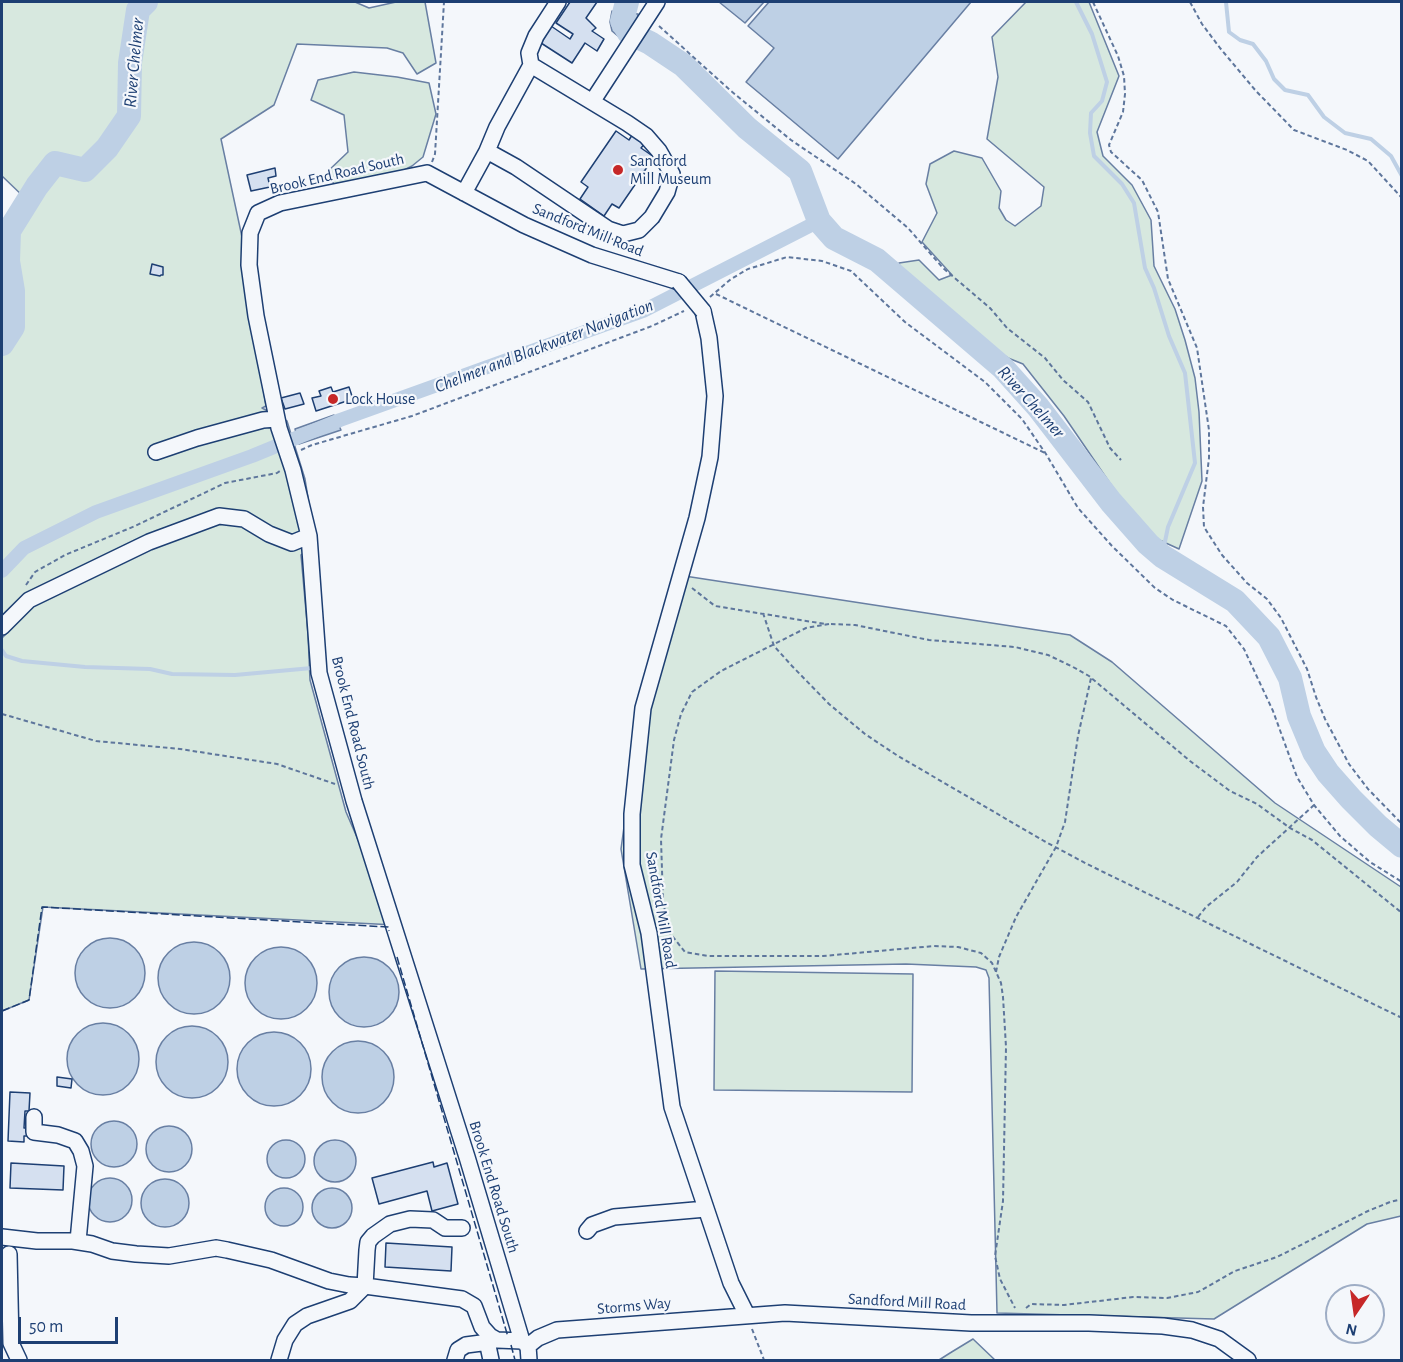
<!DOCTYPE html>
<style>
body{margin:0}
#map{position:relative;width:1403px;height:1362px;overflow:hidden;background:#f4f7fb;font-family:"Alegreya Sans",sans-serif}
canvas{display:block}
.frame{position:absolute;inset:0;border:3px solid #1d3f73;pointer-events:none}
.north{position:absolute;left:1325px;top:1284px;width:60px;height:60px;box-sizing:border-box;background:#f4f7fb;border:2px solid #9eadc5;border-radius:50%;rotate:193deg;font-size:16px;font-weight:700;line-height:24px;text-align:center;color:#1d3f73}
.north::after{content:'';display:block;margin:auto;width:21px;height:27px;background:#c62828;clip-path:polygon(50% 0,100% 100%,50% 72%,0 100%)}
.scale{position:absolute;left:18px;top:1317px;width:100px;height:27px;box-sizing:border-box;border:3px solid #1d3f73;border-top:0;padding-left:8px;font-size:18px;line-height:21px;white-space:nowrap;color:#1d3f73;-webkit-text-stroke:4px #f4f7fb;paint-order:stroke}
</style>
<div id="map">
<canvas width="1403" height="1362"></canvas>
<div class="frame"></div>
<div class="north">N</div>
<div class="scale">50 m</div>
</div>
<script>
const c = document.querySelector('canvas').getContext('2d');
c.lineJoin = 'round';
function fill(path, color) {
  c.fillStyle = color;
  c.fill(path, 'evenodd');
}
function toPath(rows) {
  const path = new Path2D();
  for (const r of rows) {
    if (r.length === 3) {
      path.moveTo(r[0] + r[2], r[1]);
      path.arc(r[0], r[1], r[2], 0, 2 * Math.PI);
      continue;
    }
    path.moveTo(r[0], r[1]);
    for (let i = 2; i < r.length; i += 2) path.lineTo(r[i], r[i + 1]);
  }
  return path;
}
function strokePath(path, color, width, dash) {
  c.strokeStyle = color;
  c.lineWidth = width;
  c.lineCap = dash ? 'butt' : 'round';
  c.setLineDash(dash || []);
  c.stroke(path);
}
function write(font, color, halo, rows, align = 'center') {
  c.font = font + ' "Alegreya Sans",sans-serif';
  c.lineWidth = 4.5;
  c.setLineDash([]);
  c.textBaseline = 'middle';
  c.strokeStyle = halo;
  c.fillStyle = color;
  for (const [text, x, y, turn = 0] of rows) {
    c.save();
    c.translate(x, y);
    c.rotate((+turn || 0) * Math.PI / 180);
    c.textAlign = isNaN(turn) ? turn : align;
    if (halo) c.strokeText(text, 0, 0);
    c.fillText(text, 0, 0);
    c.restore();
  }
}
const green = toPath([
 [2,2,355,2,369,8,396,2,425,2,436,63,417,74,403,53,387,48,297,44,274,105,221,139,242,237,251,314,266,406,262,408,287,421,305,479,316,547,301,555,308,634,310,680,346,812,395,925,43,907,29,1000,2,1011,2,638,12,628,2,636,2,225,26,199,2,176,2,2],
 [1026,2,1089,2,1119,76,1097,132,1103,156,1132,185,1151,220,1154,266,1175,309,1185,340,1195,378,1199,412,1202,481,1179,549,1144,533,1064,416,1023,364,1008,358,979,339,953,315,902,276,899,263,919,260,939,280,952,275,922,242,937,213,926,184,930,164,954,151,982,158,1001,191,999,208,1006,220,1015,226,1041,206,1044,187,987,139,998,77,992,37,1026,2],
 [354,72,397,77,429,83,436,114,423,157,412,166,396,174,334,184,326,173,348,152,344,115,311,100,318,80,354,72],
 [678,575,1070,635,1112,662,1275,803,1401,887,1401,1216,1367,1224,1214,1319,997,1313,989,978,986,970,976,967,906,964,641,969,621,849,640,708,678,575],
 [715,971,913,974,912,1092,714,1090,715,971],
 [973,1339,995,1360,939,1360,950,1353,973,1339]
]);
fill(green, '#d7e8df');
strokePath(green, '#687fa3', 1.5);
const water = toPath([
 [719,2,764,2,745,23,719,2],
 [769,2,971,2,838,159,746,82,774,48,748,26,769,2],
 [612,11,638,14,636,27,626,43,612,31,610,22,612,11],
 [334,415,341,430,299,444,295,429,334,415],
 [110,973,35],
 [194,978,36],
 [281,983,36],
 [364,992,35],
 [103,1059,36],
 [192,1062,36],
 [274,1069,37],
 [358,1077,36],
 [114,1144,23],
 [169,1149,23],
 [286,1159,19],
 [335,1161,21],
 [110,1200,22],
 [165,1203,24],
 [284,1207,19],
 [332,1208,20]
]);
fill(water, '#bed0e5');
strokePath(water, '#687fa3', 1.5);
strokePath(toPath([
 [1076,2,1092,34,1107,82,1102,101,1091,113,1090,133,1094,156,1122,184,1134,203,1145,268,1154,288,1169,336,1185,373,1195,463,1168,527,1162,556],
 [1226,2,1229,32,1240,40,1253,44,1266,61,1274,79,1285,90,1308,95,1324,117,1345,133,1371,139,1391,156,1402,176],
 [2,650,6,656,22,661,85,667,150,669,172,674,235,675,312,668]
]), '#bed0e5', 4);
strokePath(toPath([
 [2,571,24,548,96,512,252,456,340,420,643,311,819,221]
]), '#bed0e5', 14);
strokePath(toPath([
 [627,2,622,21,629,33,650,43,683,65,747,128,800,171,819,221,834,238,877,260,1003,368,1038,407,1111,502,1148,544,1162,556,1235,601,1269,637,1290,678,1299,716,1314,752,1328,773,1351,799,1378,826,1402,846],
 [2,344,13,327,13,291,8,261,9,231,37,186,55,163,85,170,107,148,129,116,130,63,138,10,146,2]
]), '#bed0e5', 24);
const building = toPath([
 [570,2,597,2,586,18,596,28,592,31,604,39,597,51,585,43,572,63,541,43,551,26,570,39,573,34,556,23,570,2],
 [616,131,629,140,634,132,647,141,641,148,654,157,619,208,612,204,604,216,580,199,588,187,581,182,616,131],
 [275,168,276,176,268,178,270,187,251,191,247,175,275,168],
 [152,264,163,267,163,275,161,275,160,276,150,274,152,264],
 [331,387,333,392,349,387,353,399,316,411,312,398,321,396,319,391,331,387],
 [300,393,304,404,285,409,281,398,300,393],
 [57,1077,72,1079,71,1088,57,1086,57,1077],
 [10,1092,30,1093,29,1111,25,1111,24,1128,30,1128,30,1136,24,1136,24,1142,8,1141,10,1092],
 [433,1162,434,1167,447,1163,458,1204,432,1211,427,1191,379,1204,372,1178,433,1162],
 [11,1163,64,1166,63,1190,10,1188,11,1163],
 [386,1243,452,1247,451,1271,385,1267,386,1243]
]);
fill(building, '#d5e0f0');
strokePath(building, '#1d3f73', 1.5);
const minor = toPath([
 [531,65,627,123,646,136,659,151,672,174,667,192,652,217,639,230,623,234,608,229,516,167,487,151,497,127,531,65],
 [531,65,529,53,536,36,558,2],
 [592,102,657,2],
 [464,193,487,151],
 [703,311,709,338,715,396,710,457,697,518,643,708,632,814,632,865,649,933,672,1107,731,1283,747,1315],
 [156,452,197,438,263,420,277,419],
 [2,627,29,600,149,542,219,516,244,519,269,534,292,543,309,536],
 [34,1117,34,1132,58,1135,75,1141,81,1151,85,1166,78,1241],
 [587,1231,592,1225,614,1217,706,1209],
 [2,1237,37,1241,73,1241,92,1244,112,1251,136,1254,169,1256,216,1248,227,1250,271,1260,329,1281,349,1285,365,1286,462,1299,474,1306,482,1327,490,1336,497,1340,522,1341],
 [9,1254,11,1343,19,1360],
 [490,1336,488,1346,491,1360],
 [528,1346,538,1338,557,1330,785,1313,971,1323,1089,1323,1163,1326,1192,1330,1219,1339,1248,1360],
 [279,1360,285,1340,295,1324,307,1316,350,1301,365,1286,367,1250,368,1242,373,1236,390,1224,410,1219,433,1220,445,1228,462,1228],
 [455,1360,458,1350,466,1345,489,1342],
 [529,1360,528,1346,522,1341,467,1157,354,801,319,673,309,536,293,470,279,428,256,316,249,265,250,233,258,213,280,203,427,173,524,225,592,255,679,282]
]);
strokePath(minor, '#1d3f73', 18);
strokePath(toPath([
 [1093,2,1118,56,1124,76,1125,94,1123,112,1109,145,1111,152,1142,180,1158,212,1168,279,1197,348,1209,430,1209,458,1203,507,1204,527,1222,555,1247,583,1267,599,1281,618,1307,669,1316,697,1325,719,1349,764,1368,789,1402,824],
 [1190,2,1202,24,1220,48,1256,91,1294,130,1347,150,1368,161,1402,198],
 [659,26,731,91,791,140,856,184,908,228,943,268,990,308,1007,328,1045,358,1063,380,1088,402,1110,448,1121,460],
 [432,162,435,154,444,2],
 [716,294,1045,453],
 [710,297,731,279,748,269,787,257,822,261,851,271,905,322,985,382,1022,419,1046,454,1078,508,1112,546,1155,588,1173,600,1226,626,1244,649,1273,711,1297,777,1314,805,1340,836,1370,862,1402,882],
 [301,450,312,445,412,416,652,326,684,311],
 [26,585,35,572,65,555,135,526,225,483,277,473,280,471],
 [692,588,715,606,825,624],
 [763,613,774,646,792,666,829,704,865,734,898,756,1044,841,1087,864,1402,1018],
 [829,624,806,628,721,671,692,692,681,714,674,740,661,839,663,901,669,932,685,952,708,956,823,956,934,946,958,947,981,953,992,963,1001,983,1003,997,1006,1047,1003,1201,995,1256,1000,1279,1015,1308],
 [831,624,855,625,929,640,1015,647,1048,655,1073,667,1089,676,1190,761,1230,791,1257,804,1290,828,1312,840,1402,913],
 [2,714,96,741,180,749,277,764,335,784],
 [1198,917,1206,907,1237,882,1257,857,1314,805],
 [996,972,999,957,1016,917,1056,847,1065,822,1078,736,1091,678],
 [1026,1308,1031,1304,1064,1305,1133,1297,1167,1298,1198,1292,1235,1271,1277,1257,1368,1211,1390,1202,1402,1199],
 [752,1329,764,1360]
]), '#5e769c', 2, [4.5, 3]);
strokePath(minor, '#f4f7fb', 15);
const minorBridge = toPath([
 [679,282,703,311]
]);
strokePath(minorBridge, '#1d3f73', 18, []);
strokePath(minorBridge, '#f4f7fb', 15);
strokePath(toPath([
 [397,957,508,1337],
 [2,1011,29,1000,42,907,388,927,389,931],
 [511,1345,515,1360]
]), '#1d3f73', 1.5, [8, 3]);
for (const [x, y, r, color] of [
 [618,170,6,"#c62828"],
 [333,399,6,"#c62828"]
]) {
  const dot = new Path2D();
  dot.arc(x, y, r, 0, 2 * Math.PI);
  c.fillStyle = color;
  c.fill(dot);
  strokePath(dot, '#f4f7fb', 2);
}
write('16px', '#1d3f73', '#f4f7fb', [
 ["Sandford",630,161],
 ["Mill Museum",630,179],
 ["Lock House",345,399]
], 'left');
write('16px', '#1d3f73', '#f4f7fb', [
 ["Brook End Road South",337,174,-13],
 ["Sandford Mill Road",588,230,22],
 ["Brook End Road South",353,723,76],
 ["Sandford Mill Road",661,910,80],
 ["Brook End Road South",494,1187,73],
 ["Sandford Mill Road",907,1302,3],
 ["Storms Way",634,1306,-5]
]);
write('italic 18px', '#1d3f73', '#f4f7fb', [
 ["River Chelmer",134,63,-85],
 ["Chelmer and Blackwater Navigation",544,346,-21],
 ["River Chelmer",1031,402,48]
]);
</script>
